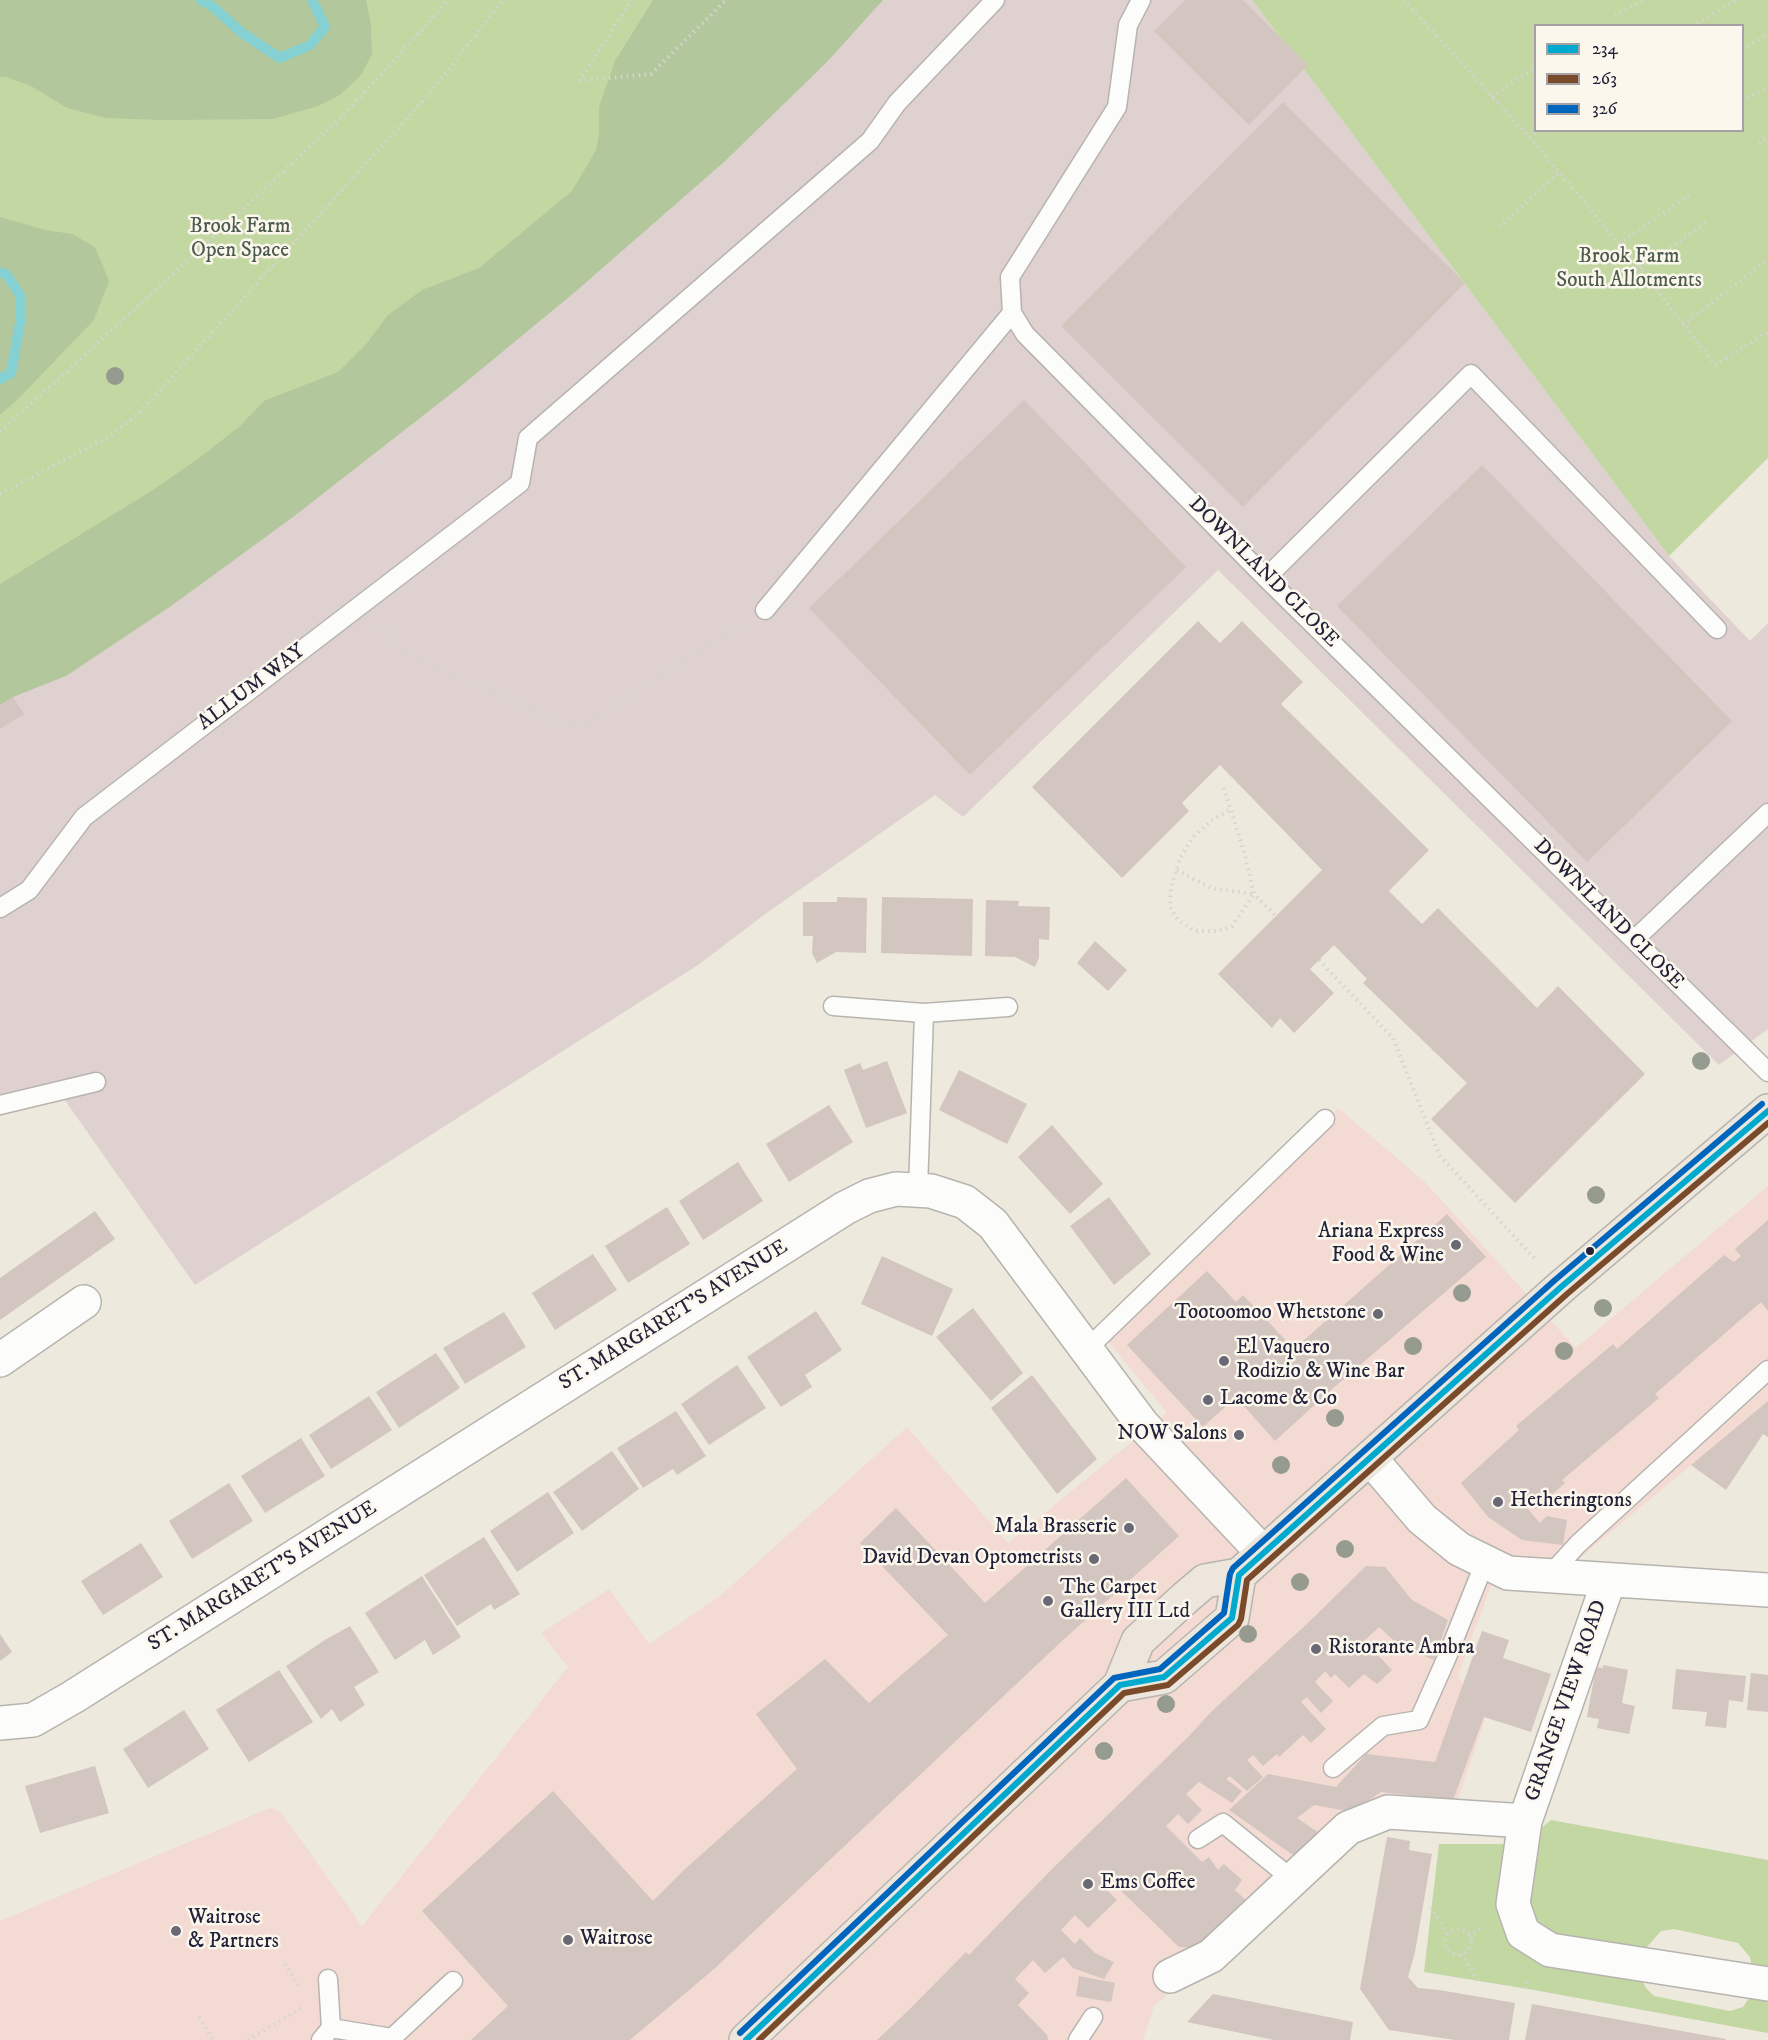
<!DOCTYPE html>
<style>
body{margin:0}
#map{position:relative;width:1768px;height:2040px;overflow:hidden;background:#eee9dd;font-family:"IM FELL DW Pica",serif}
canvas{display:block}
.legend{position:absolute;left:1534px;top:24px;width:210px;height:108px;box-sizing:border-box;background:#fbf7ec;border:2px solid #a4a2a5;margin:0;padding:8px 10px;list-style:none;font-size:18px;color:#22223b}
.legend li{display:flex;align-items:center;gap:12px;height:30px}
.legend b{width:30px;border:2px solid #a4a2a5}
</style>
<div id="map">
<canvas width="1768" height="2040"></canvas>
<ul class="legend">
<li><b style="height:8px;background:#00a9ce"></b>234</li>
<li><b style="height:8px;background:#7a4b2a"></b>263</li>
<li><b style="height:8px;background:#0065bd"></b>326</li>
</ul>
</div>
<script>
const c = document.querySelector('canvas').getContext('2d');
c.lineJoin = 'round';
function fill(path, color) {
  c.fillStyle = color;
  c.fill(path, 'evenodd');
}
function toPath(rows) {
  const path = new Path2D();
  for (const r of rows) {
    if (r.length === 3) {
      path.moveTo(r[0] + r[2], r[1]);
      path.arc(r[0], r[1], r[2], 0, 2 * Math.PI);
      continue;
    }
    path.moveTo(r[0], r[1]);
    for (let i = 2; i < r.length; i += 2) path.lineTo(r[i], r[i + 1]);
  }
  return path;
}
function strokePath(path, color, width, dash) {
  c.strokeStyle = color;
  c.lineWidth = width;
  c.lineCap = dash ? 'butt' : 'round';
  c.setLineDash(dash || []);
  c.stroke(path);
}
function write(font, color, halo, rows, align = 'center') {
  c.font = font + ' "IM FELL DW Pica",serif';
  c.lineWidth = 5;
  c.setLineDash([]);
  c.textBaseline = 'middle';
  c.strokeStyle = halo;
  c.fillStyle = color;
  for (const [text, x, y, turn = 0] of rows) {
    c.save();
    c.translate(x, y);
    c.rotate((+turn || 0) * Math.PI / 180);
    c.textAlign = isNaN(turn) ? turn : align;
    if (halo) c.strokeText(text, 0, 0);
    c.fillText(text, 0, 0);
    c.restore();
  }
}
fill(toPath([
 [1338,1108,1424,1181,1576,1348,1768,1186,1768,1401,1557,1577,1497,1569,1458,1676,1485,1720,1452,1816,1388,1812,1211,1956,1154,2006,1143,2040,0,2040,0,1921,270,1808,281,1812,362,1926,568,1667,541,1633,609,1589,649,1644,720,1596,907,1427,1008,1543,1167,1413,1102,1334]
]), '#f3dbd4');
fill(toPath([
 [880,0,1252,0,1669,556,1750,641,1768,623,1768,1029,1719,1065,1218,570,963,817,935,795,768,912,698,965,195,1285,64,1099,0,1113,0,701]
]), '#dfd1cf');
fill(toPath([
 [0,0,880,0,0,701],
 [1252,0,1768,0,1768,458,1669,556],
 [1536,26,1742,26,1742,130,1536,130],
 [1551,1820,1768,1860,1768,1974,1753,1972,1750,1957,1738,1943,1674,1929,1661,1931,1646,1948,1551,1934,1533,1921,1526,1904,1539,1830],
 [1439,1844,1507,1844,1506,1932,1528,1955,1641,1978,1646,1988,1654,1996,1730,2011,1743,2007,1751,1995,1768,1998,1768,2033,1534,1990,1424,1972]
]), '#c3d7a3');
fill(toPath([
 [0,0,366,0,371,25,372,54,361,75,340,95,318,106,273,119,162,120,106,118,67,108,31,86,6,77,0,77],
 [653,0,883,0,826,63,724,162,575,292,461,386,293,517,171,606,66,676,13,697,0,705,0,584,153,490,203,455,240,426,264,401,338,372,367,343,388,315,422,290,479,268,572,191,596,150,599,134,599,107,615,61],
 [0,217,45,230,72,234,95,247,109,281,94,320,18,399,0,415]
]), '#b2c79b');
strokePath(toPath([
 [201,0,213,7,242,33,280,58,310,45,325,27,312,0],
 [0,273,6,274,20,295,20,323,11,373,0,379]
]), '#85d0d2', 10);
fill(toPath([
 [1185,0,1243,0,1308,65,1249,125,1154,31],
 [1283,102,1465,283,1243,507,1061,326],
 [1024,400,1186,567,970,775,809,608],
 [1482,465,1732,721,1587,862,1337,606],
 [1198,621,1220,643,1242,621,1303,682,1281,704,1429,850,1389,891,1422,924,1438,908,1537,1008,1558,986,1645,1074,1515,1203,1431,1119,1467,1083,1363,983,1367,979,1334,945,1310,969,1334,993,1294,1033,1280,1018,1272,1028,1218,974,1322,870,1220,765,1182,803,1189,811,1122,878,1032,787],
 [13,697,24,714,0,729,0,705],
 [837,897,867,898,866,953,836,952,817,963,812,953,813,936,803,936,803,902,837,902],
 [882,897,973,899,972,956,881,953],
 [986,900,1019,901,1018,906,1050,907,1049,940,1039,939,1039,958,1035,967,1015,957,985,956],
 [1095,941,1127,970,1108,991,1077,963],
 [887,1061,907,1113,866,1128,844,1070,860,1063,863,1070],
 [959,1070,1027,1104,1007,1144,939,1110],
 [829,1105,853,1142,789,1182,766,1144],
 [1052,1125,1103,1184,1070,1214,1018,1157],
 [738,1162,763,1201,703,1240,679,1201],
 [1109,1197,1151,1254,1114,1285,1070,1226],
 [667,1207,690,1244,628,1283,605,1246],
 [95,1211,115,1239,0,1320,0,1278],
 [1447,1214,1486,1257,1331,1390,1275,1441,1236,1397,1203,1427,1127,1345,1207,1271,1236,1302,1243,1295,1294,1349],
 [1768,1220,1768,1311,1761,1302,1655,1394,1659,1398,1562,1480,1565,1483,1536,1509,1531,1504,1527,1508,1540,1523,1547,1516,1567,1520,1563,1545,1522,1540,1488,1517,1461,1483,1519,1430,1516,1426,1613,1344,1617,1349,1724,1255,1734,1262,1741,1256,1735,1249],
 [593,1254,617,1290,555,1330,532,1293],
 [882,1256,953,1289,932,1336,861,1304],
 [973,1308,1023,1373,991,1401,936,1337],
 [816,1311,842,1350,805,1375,812,1387,781,1407,747,1357],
 [504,1312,526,1347,465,1384,443,1348],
 [436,1353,460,1388,399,1428,376,1392],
 [737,1365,766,1408,709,1445,681,1404],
 [1032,1375,1097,1459,1057,1494,991,1408],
 [369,1396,392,1430,331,1469,309,1435],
 [1768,1401,1768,1437,1763,1434,1726,1490,1691,1465],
 [676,1411,706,1456,677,1475,673,1469,643,1488,617,1448],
 [301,1438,325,1476,265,1513,241,1476],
 [612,1451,639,1489,582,1531,553,1492],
 [1126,1478,1179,1536,1062,1641,714,1969,630,2040,471,2040,508,2006,422,1911,553,1791,653,1901,684,1870,797,1769,756,1714,825,1659,869,1703,948,1635,860,1543,896,1508,985,1603],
 [229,1483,253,1521,192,1559,169,1521],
 [548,1492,574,1533,517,1572,490,1531],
 [484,1537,520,1594,494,1610,491,1604,457,1626,424,1575],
 [141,1543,163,1577,103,1615,81,1581],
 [1366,1566,1385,1567,1412,1600,1448,1620,1434,1660,1400,1646,1379,1627,1364,1641,1392,1670,1377,1684,1364,1674,1349,1688,1335,1674,1331,1678,1325,1671,1315,1682,1333,1701,1321,1713,1307,1697,1301,1702,1326,1729,1311,1743,1303,1735,1279,1757,1277,1754,1263,1766,1253,1755,1247,1760,1263,1777,1247,1791,1230,1776,1226,1779,1242,1791,1232,1803,1199,1782,1186,1794,1202,1810,1188,1824,1178,1814,1166,1826,1202,1862,1209,1857,1218,1870,1224,1864,1242,1880,1235,1890,1249,1903,1203,1948,1179,1947,1110,1880,1104,1887,1117,1900,1088,1928,1075,1915,1061,1930,1075,1944,1080,1938,1095,1953,1114,1962,1104,1979,1073,1968,1063,1957,1045,1973,1033,1960,1015,1979,1029,1993,1018,2005,1047,2035,1048,2040,877,2040,910,2009,966,1952,969,1955,1053,1868,1189,1736,1212,1711,1309,1622],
 [422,1576,461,1637,433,1655,425,1640,395,1660,365,1613],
 [350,1626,379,1672,354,1687,365,1705,340,1722,332,1709,321,1719,286,1666,325,1640],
 [1482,1631,1509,1640,1503,1658,1551,1674,1531,1732,1484,1717,1453,1800,1381,1792,1352,1812,1314,1805,1297,1818,1325,1837,1300,1860,1229,1810,1268,1774,1336,1787,1366,1754,1435,1762],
 [0,1634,12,1652,0,1661],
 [1603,1665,1628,1670,1622,1703,1635,1706,1629,1734,1597,1728,1599,1719,1587,1717,1596,1667,1603,1668],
 [1676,1669,1746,1676,1743,1702,1729,1700,1726,1728,1705,1726,1707,1712,1672,1709],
 [279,1670,313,1722,249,1762,216,1710],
 [1751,1673,1768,1675,1768,1712,1747,1710],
 [184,1710,209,1749,148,1788,123,1749],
 [95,1766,109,1813,40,1833,25,1786],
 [1387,1837,1410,1841,1409,1850,1432,1854,1415,1952,1408,1977,1418,1988,1439,1990,1515,2003,1509,2040,1455,2040,1389,2030,1360,1989],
 [1079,1976,1115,1983,1111,2002,1076,1996],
 [1213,1994,1353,2022,1350,2040,1274,2040,1187,2022],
 [1532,2004,1726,2039,1726,2040,1525,2040]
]), '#d3c5bf');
const service = toPath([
 [1141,0,1128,25,1117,107,1010,277,1012,313,1025,334,1266,578,1768,1072],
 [1266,578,1471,374,1717,629],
 [765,610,1012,313],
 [0,908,29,890,84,817,520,483,528,438,870,141,897,103,995,0],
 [1634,940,1768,813],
 [833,1006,924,1013,1008,1007],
 [0,1105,96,1082],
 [918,1190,924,1013],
 [1086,1350,1325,1119],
 [1548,1577,1578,1544,1768,1370],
 [1333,1768,1383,1726,1419,1720,1447,1657,1485,1562],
 [1198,1839,1223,1823,1293,1880],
 [331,2028,392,2038,453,1981],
 [321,2040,331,2028,328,1979],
 [1078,2040,1093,2017]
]);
const minor = toPath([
 [0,1360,84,1302],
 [1370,1458,1422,1519,1459,1549,1508,1573,1768,1590],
 [0,1723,33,1720,73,1697,845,1208,869,1196,896,1189,931,1191,965,1202,993,1224,1142,1424,1263,1553],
 [1525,1821,1513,1904,1523,1933,1550,1950,1768,1984],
 [1170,1976,1211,1956,1348,1828,1388,1812,1525,1821,1609,1580]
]);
const primary = toPath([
 [1120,1685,1164,1677,1232,1618,1239,1575],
 [746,2040,1120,1685,1138,1641,1185,1598,1205,1581,1239,1575,1561,1287,1768,1111]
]);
strokePath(service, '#b7b4af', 21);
strokePath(minor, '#b7b4af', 36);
strokePath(primary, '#b7b4af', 36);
strokePath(toPath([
 [1404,0,1530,138,1640,268,1715,365,1768,332],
 [1615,16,1643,0],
 [1692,26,1737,0],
 [1742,49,1768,34],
 [579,81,651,74,726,0],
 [579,81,632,0],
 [1492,97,1536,66],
 [1742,101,1768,87],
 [1530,138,1539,130],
 [1759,143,1768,137],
 [1499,227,1559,173],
 [1619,244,1689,195],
 [1640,268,1709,221],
 [1683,325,1768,259],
 [0,432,82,358,340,119,449,0],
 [0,494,112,435,139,413,429,94,503,0],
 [381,625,405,653,578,729,740,625],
 [1224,788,1244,852,1254,894,1276,916],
 [1177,870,1211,888,1254,894,1232,926,1218,931,1195,931,1178,920,1170,907,1171,887,1180,858,1193,837,1211,821,1231,809],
 [1319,960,1393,1038,1440,1156,1537,1261],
 [1431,1907,1447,1934],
 [1458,1942,13],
 [1469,1936,1483,1926],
 [1461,1954,1478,1981],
 [285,1964,299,1987],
 [1526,1989,1528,1980],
 [199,2017,213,2040],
 [248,2040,301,2008]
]), '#d4d4d2', 4, [1.5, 4.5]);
strokePath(service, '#fcfcfa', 18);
strokePath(minor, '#fcfcfa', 33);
strokePath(primary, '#ede6dd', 33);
strokePath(toPath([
 [746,2040,1120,1685,1164,1677,1232,1618,1239,1575,1561,1287,1768,1111]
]), '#00a9ce', 6);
strokePath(toPath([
 [759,2040,1124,1693,1168,1685,1238,1625,1241,1619,1247,1580,1567,1294,1768,1123]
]), '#7a4b2a', 6);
strokePath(toPath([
 [740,2033,1114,1678,1160,1669,1224,1613,1230,1574,1233,1568,1555,1280,1762,1104]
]), '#0065bd', 6);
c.fillStyle = '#969b8f';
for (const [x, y] of [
 [115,376],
 [1701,1061],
 [1596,1195],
 [1462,1293],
 [1603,1308],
 [1413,1346],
 [1564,1351],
 [1335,1418],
 [1281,1465],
 [1345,1549],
 [1300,1582],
 [1248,1634],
 [1166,1704],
 [1104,1751]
]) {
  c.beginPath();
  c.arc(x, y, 9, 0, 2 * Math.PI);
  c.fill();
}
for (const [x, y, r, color] of [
 [1456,1245,6,"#696874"],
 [1590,1251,5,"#22223b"],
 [1378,1314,6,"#696874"],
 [1224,1361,6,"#696874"],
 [1208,1400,6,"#696874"],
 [1239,1435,6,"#696874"],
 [1498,1502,6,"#696874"],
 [1129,1528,6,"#696874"],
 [1094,1559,6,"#696874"],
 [1048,1601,6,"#696874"],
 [1316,1649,6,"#696874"],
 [1088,1884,6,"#696874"],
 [176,1931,6,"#696874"],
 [568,1940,6,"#696874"]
]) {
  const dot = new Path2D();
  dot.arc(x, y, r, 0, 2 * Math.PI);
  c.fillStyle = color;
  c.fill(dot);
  strokePath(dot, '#fbf7ec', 2);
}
write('21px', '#4e5c4f', '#fbf7ec', [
 ["Brook Farm",240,228],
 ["Open Space",240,252],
 ["Brook Farm",1629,258],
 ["South Allotments",1629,282]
]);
write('21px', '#22223b', '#fbf7ec', [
 ["DOWNLAND CLOSE",1263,573,45],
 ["ALLUM WAY",252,688,-37],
 ["DOWNLAND CLOSE",1608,915,45],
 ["ST. MARGARET'S AVENUE",674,1316,-32],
 ["ST. MARGARET'S AVENUE",263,1577,-32],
 ["GRANGE VIEW ROAD",1567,1701,-71]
]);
write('21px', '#22223b', '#fbf7ec', [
 ["Ariana Express",1444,1233,"right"],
 ["Food & Wine",1444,1257,"right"],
 ["Tootoomoo Whetstone",1366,1314,"right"],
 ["El Vaquero",1236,1349],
 ["Rodizio & Wine Bar",1236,1373],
 ["Lacome & Co",1220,1400],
 ["NOW Salons",1227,1435,"right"],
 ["Hetheringtons",1510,1502],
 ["Mala Brasserie",1117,1528,"right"],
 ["David Devan Optometrists",1082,1559,"right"],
 ["The Carpet",1060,1589],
 ["Gallery III Ltd",1060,1613],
 ["Ristorante Ambra",1328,1649],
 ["Ems Coffee",1100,1884],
 ["Waitrose",188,1919],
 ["& Partners",188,1943],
 ["Waitrose",580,1940]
], 'left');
</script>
